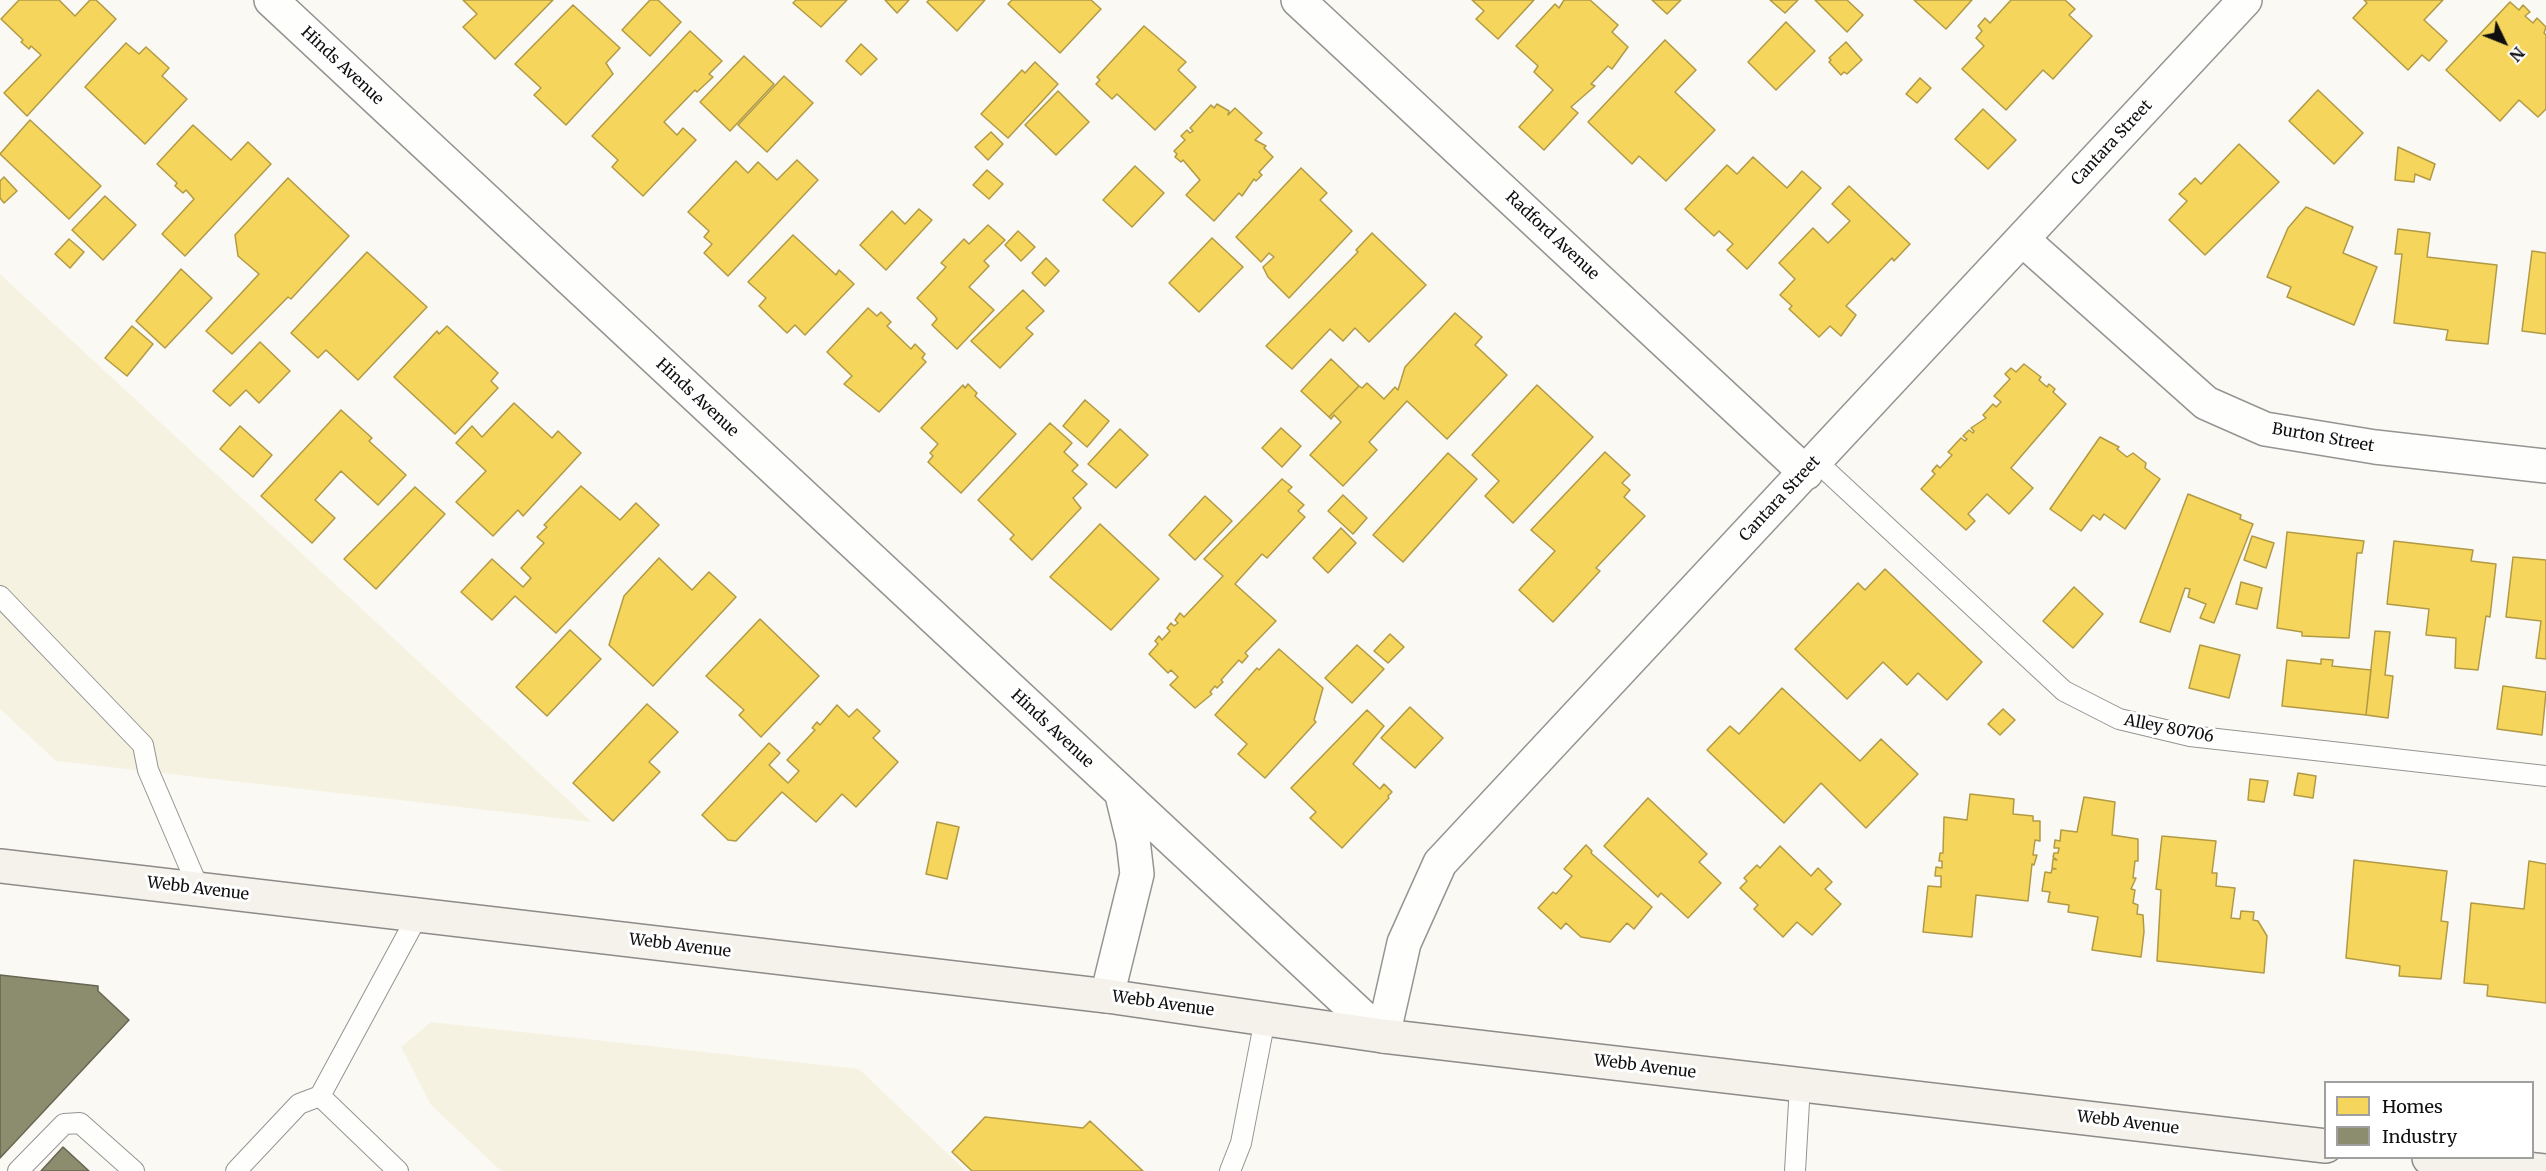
<!DOCTYPE html>
<style>
body{margin:0}
#map{position:relative;width:2546px;height:1171px;overflow:hidden;background:#fbf9f4;font-family:Merriweather,serif}
canvas{display:block}
.legend{position:absolute;left:2324px;top:1081px;width:210px;height:78px;box-sizing:border-box;background:#fff;border:2px solid #9f9f9f;margin:0;padding:8px 10px;list-style:none;font-size:18px;color:#0f0f0f}
.legend li{display:flex;align-items:center;gap:12px;height:30px}
.legend b{width:30px;border:2px solid #9f9f9f}
.north{position:absolute;left:2474px;top:12px;width:60px;height:60px;-webkit-text-stroke:4px #fff;paint-order:stroke;rotate:133deg;font-size:16px;font-weight:700;line-height:24px;text-align:center;color:#0f0f0f}
.north::after{content:'';display:block;margin:auto;width:21px;height:27px;background:#0f0f0f;clip-path:polygon(50% 0,100% 100%,50% 72%,0 100%)}
</style>
<div id="map">
<canvas width="2546" height="1171"></canvas>
<ul class="legend">
<li><b style="height:16px;background:#f6d55c"></b>Homes</li>
<li><b style="height:16px;background:#8c8c6e"></b>Industry</li>
</ul>
<div class="north">N</div>
</div>
<script>
const c = document.querySelector('canvas').getContext('2d');
c.lineJoin = 'round';
function fill(path, color) {
  c.fillStyle = color;
  c.fill(path, 'evenodd');
}
function toPath(rows) {
  const path = new Path2D();
  for (const r of rows) {
    path.moveTo(r[0], r[1]);
    for (let i = 2; i < r.length; i += 2) path.lineTo(r[i], r[i + 1]);
  }
  return path;
}
function strokePath(path, color, width, dash) {
  c.strokeStyle = color;
  c.lineWidth = width;
  c.lineCap = dash ? 'butt' : 'round';
  c.setLineDash(dash || []);
  c.stroke(path);
}
function write(font, color, halo, rows, align = 'center') {
  c.font = font + ' Merriweather,serif';
  c.lineWidth = 6;
  c.setLineDash([]);
  c.textBaseline = 'middle';
  c.strokeStyle = halo;
  c.fillStyle = color;
  for (const [text, x, y, turn = 0] of rows) {
    c.save();
    c.translate(x, y);
    c.rotate((+turn || 0) * Math.PI / 180);
    c.textAlign = isNaN(turn) ? turn : align;
    if (halo) c.strokeText(text, 0, 0);
    c.fillText(text, 0, 0);
    c.restore();
  }
}
fill(toPath([
 [0,274,592,822,56,761,0,709],
 [431,1022,859,1069,966,1171,501,1171,431,1105,401,1047]
]), '#f6f2e2');
const homes = toPath([
 [19,0,59,0,75,16,90,0,96,0,116,19,27,116,4,93,41,55,31,46,29,49,21,42,23,40,1,19,19,0],
 [463,0,553,0,495,59,463,27,477,14,463,0],
 [650,0,658,0,681,22,650,56,622,30,650,0],
 [796,0,847,0,821,27,793,3,796,0],
 [885,0,909,0,897,13,885,0],
 [929,0,985,0,957,31,927,2,929,0],
 [1012,0,1091,0,1101,9,1060,53,1008,4,1012,0],
 [1472,0,1534,0,1498,39,1476,19,1484,11,1472,0],
 [1564,0,1590,0,1618,25,1612,32,1628,47,1612,69,1608,66,1591,84,1595,86,1571,107,1578,113,1544,150,1519,127,1553,90,1534,72,1538,66,1516,46,1555,4,1559,8,1564,0],
 [1652,0,1681,0,1667,14,1652,0],
 [1770,0,1798,0,1785,13,1770,0],
 [1815,0,1847,0,1863,15,1847,32,1815,0],
 [1914,0,1972,0,1946,29,1914,0],
 [2011,0,2065,0,2075,9,2069,15,2092,36,2053,79,2043,70,2006,110,1962,69,1984,46,1976,38,1982,31,1978,26,1985,18,1990,23,2011,0],
 [2364,0,2443,0,2424,20,2447,41,2429,61,2422,55,2408,70,2353,18,2367,3,2364,0],
 [2510,2,2519,10,2523,5,2530,12,2525,16,2533,23,2537,18,2546,27,2544,33,2546,35,2546,109,2538,117,2519,100,2500,121,2446,70,2510,2],
 [573,5,620,48,606,63,613,74,566,125,534,95,541,88,515,64,573,5],
 [1786,22,1815,51,1776,90,1748,62,1786,22],
 [1144,26,1186,62,1178,70,1196,87,1155,130,1117,94,1112,99,1096,84,1100,80,1097,77,1144,26],
 [690,31,722,61,709,74,713,77,697,92,695,90,664,122,677,135,683,128,696,140,643,196,612,167,618,160,592,136,690,31],
 [1665,40,1696,70,1675,92,1715,130,1666,181,1639,156,1632,164,1588,122,1665,40],
 [1846,42,1862,60,1847,74,1844,72,1841,75,1829,62,1831,60,1829,58,1846,42],
 [126,43,139,54,146,47,169,68,162,76,187,99,145,144,85,87,126,43],
 [861,44,877,59,861,75,846,61,861,44],
 [744,56,774,84,730,131,700,102,744,56],
 [1035,62,1058,84,1008,138,981,114,1022,70,1025,73,1035,62],
 [784,76,813,103,767,152,738,125,784,76],
 [1920,78,1931,88,1917,103,1906,94,1920,78],
 [2318,90,2363,133,2334,164,2289,121,2318,90],
 [1058,91,1089,122,1056,155,1025,125,1058,91],
 [1217,104,1229,111,1228,115,1235,108,1262,133,1255,140,1266,146,1264,148,1273,157,1259,172,1262,175,1256,181,1254,179,1242,196,1239,193,1214,221,1186,195,1200,180,1183,160,1181,162,1175,157,1177,154,1174,151,1185,140,1181,136,1187,130,1190,133,1193,131,1190,128,1211,105,1214,108,1217,104],
 [1983,109,2016,140,1988,169,1955,139,1983,109],
 [30,120,101,186,69,219,0,154,30,120],
 [193,125,231,160,248,142,271,164,185,256,162,234,194,199,186,190,183,193,175,186,177,183,157,164,193,125],
 [991,132,1003,144,988,160,975,147,991,132],
 [2239,144,2279,182,2205,255,2169,220,2187,201,2179,194,2195,178,2201,184,2239,144],
 [2398,147,2435,164,2430,180,2415,174,2414,182,2395,180,2398,147],
 [1753,157,1787,188,1802,171,1821,188,1747,269,1727,250,1733,244,1719,231,1714,236,1685,209,1727,165,1737,174,1753,157],
 [797,160,818,180,728,276,704,253,712,244,704,237,709,231,688,212,736,161,748,173,758,162,777,180,797,160],
 [1135,166,1164,193,1132,227,1103,200,1135,166],
 [1301,168,1327,193,1320,200,1352,231,1289,298,1268,277,1263,267,1274,257,1269,253,1261,262,1236,237,1301,168],
 [987,170,1003,184,989,199,973,185,987,170],
 [4,177,17,191,4,203,0,198,0,181,4,177],
 [288,178,349,236,291,299,288,297,232,354,206,331,259,274,238,256,235,235,288,178],
 [1849,186,1910,244,1894,261,1892,258,1846,306,1856,315,1841,336,1830,326,1819,337,1789,309,1792,306,1780,295,1795,279,1779,263,1813,228,1828,243,1850,221,1832,204,1849,186],
 [105,196,136,225,103,260,72,230,105,196],
 [2306,207,2353,227,2343,253,2377,267,2354,325,2287,297,2291,287,2267,277,2288,228,2306,207],
 [919,209,932,220,886,270,860,245,892,211,905,224,919,209],
 [988,225,1005,240,984,261,989,266,969,287,994,310,957,349,932,325,937,319,935,316,917,298,946,267,941,263,964,239,969,244,988,225],
 [2398,229,2430,233,2427,257,2497,265,2488,344,2446,340,2448,330,2394,323,2402,254,2395,254,2398,229],
 [1018,231,1035,247,1021,261,1005,245,1018,231],
 [1372,233,1426,285,1369,342,1355,328,1343,341,1330,329,1292,369,1266,346,1358,252,1356,250,1372,233],
 [793,235,836,275,839,270,854,284,805,335,795,325,787,333,759,306,766,298,748,282,793,235],
 [1212,238,1243,267,1199,312,1169,283,1212,238],
 [69,239,84,252,70,268,55,254,69,239],
 [2532,251,2546,253,2546,334,2522,331,2532,251],
 [367,252,427,307,358,380,326,350,318,358,291,333,367,252],
 [1046,258,1059,271,1045,286,1032,273,1046,258],
 [181,269,212,298,165,348,136,321,181,269],
 [1023,290,1044,311,1026,328,1033,334,1000,368,971,341,1023,290],
 [868,308,877,316,881,312,891,322,887,326,911,349,915,344,925,354,922,358,926,362,879,412,844,384,852,376,827,352,868,308],
 [1455,313,1482,337,1475,345,1507,375,1447,439,1407,401,1369,442,1377,450,1343,486,1310,455,1341,422,1334,415,1331,419,1329,417,1359,386,1362,388,1367,383,1384,399,1395,387,1398,390,1405,367,1455,313],
 [132,326,153,344,127,376,105,358,132,326],
 [447,326,498,373,491,381,498,388,455,434,394,377,437,331,439,334,447,326],
 [260,342,290,371,259,403,246,390,230,406,213,391,260,342],
 [1331,359,1359,386,1329,417,1301,391,1331,359],
 [2024,364,2041,377,2039,380,2047,387,2049,384,2055,389,2053,392,2066,404,2011,468,2033,488,2009,514,1987,494,1968,514,1975,521,1966,530,1921,489,1935,474,1932,471,1937,465,1940,468,1952,455,1948,452,1961,438,1965,441,1967,439,1963,436,1969,430,1973,433,1974,431,1971,428,1986,418,1983,415,1993,404,1996,407,2001,402,1994,396,2010,379,2005,374,2011,368,2016,372,2024,364],
 [968,384,977,393,975,396,1016,434,961,493,928,462,933,456,930,453,938,444,921,428,963,385,965,388,968,384],
 [1537,385,1593,437,1513,523,1485,496,1499,481,1472,455,1537,385],
 [1085,400,1109,421,1087,447,1063,426,1085,400],
 [514,403,552,438,558,431,581,453,523,516,518,510,493,536,456,502,486,471,456,443,472,426,482,437,514,403],
 [341,410,372,438,369,441,406,475,378,505,341,471,315,500,335,518,312,543,261,496,341,410],
 [1050,423,1072,443,1064,452,1078,465,1072,471,1087,484,1073,498,1081,508,1032,560,1010,539,1014,535,978,500,1050,423],
 [240,426,272,455,253,477,220,449,240,426],
 [1281,428,1301,446,1282,467,1262,448,1281,428],
 [1120,429,1148,455,1116,488,1088,464,1120,429],
 [2100,437,2119,447,2117,449,2127,457,2133,453,2146,463,2145,468,2160,479,2125,529,2104,514,2100,520,2093,515,2081,531,2050,509,2100,437],
 [1605,452,1630,475,1622,483,1630,490,1624,497,1645,516,1596,568,1600,571,1553,622,1519,590,1555,551,1531,530,1605,452],
 [1448,453,1477,479,1403,562,1373,535,1448,453],
 [1282,479,1292,487,1288,491,1304,505,1298,511,1305,517,1267,558,1262,554,1235,584,1276,621,1245,653,1248,656,1242,663,1239,660,1221,680,1223,682,1217,688,1215,686,1210,692,1212,694,1195,708,1170,685,1178,677,1171,670,1168,673,1149,654,1158,644,1155,641,1159,636,1162,640,1170,631,1167,628,1171,623,1174,626,1178,623,1175,620,1180,613,1184,617,1223,576,1204,559,1282,479],
 [581,486,620,520,636,503,659,525,556,633,515,596,492,620,461,592,492,559,523,587,531,578,521,568,544,543,537,537,547,527,544,525,581,486],
 [415,487,445,514,376,589,344,559,415,487],
 [2188,494,2241,515,2240,519,2253,524,2214,623,2200,618,2206,604,2188,597,2190,589,2185,588,2170,632,2140,622,2188,494],
 [1343,495,1367,518,1353,534,1328,511,1343,495],
 [1205,496,1232,521,1195,560,1169,535,1205,496],
 [1100,524,1159,579,1111,630,1050,577,1100,524],
 [1341,528,1356,543,1328,573,1313,558,1341,528],
 [2287,532,2364,541,2362,553,2357,553,2349,638,2302,636,2302,632,2277,628,2287,532],
 [2252,536,2274,543,2266,568,2244,560,2252,536],
 [2394,541,2473,550,2471,561,2496,564,2490,617,2486,616,2478,670,2455,668,2456,638,2426,635,2429,609,2387,604,2394,541],
 [2513,557,2546,560,2546,659,2536,658,2541,621,2506,617,2513,557],
 [659,558,692,590,709,572,736,597,653,686,609,645,624,596,659,558],
 [1885,569,1982,662,1947,700,1918,673,1907,685,1883,662,1847,699,1795,649,1858,583,1865,590,1885,569],
 [2241,582,2262,588,2257,609,2236,604,2241,582],
 [2074,587,2103,614,2073,648,2043,621,2074,587],
 [760,619,819,676,761,737,739,715,744,710,706,676,760,619],
 [570,630,601,659,547,716,516,687,570,630],
 [2375,631,2390,632,2385,675,2393,676,2388,718,2366,715,2375,631],
 [1390,634,1404,647,1388,663,1374,651,1390,634],
 [1357,645,1384,669,1352,703,1325,678,1357,645],
 [2200,645,2240,655,2229,698,2189,688,2200,645],
 [1279,649,1323,688,1314,720,1316,722,1265,778,1238,754,1247,744,1215,715,1257,668,1259,670,1279,649],
 [2321,659,2333,660,2332,666,2371,670,2366,715,2282,706,2287,660,2321,664,2321,659],
 [2503,686,2546,692,2542,735,2497,729,2503,686],
 [1782,688,1860,761,1881,739,1918,774,1866,828,1821,783,1784,823,1707,750,1730,726,1739,734,1782,688],
 [647,704,678,732,649,762,660,772,613,821,573,783,647,704],
 [837,705,849,717,857,709,880,731,873,738,898,762,856,807,842,794,816,822,782,792,736,841,728,840,702,815,769,743,780,753,769,765,788,783,799,771,787,760,815,730,812,728,817,722,820,725,837,705],
 [1410,707,1443,738,1415,768,1381,738,1410,707],
 [2003,709,2015,720,2000,735,1988,724,2003,709],
 [1367,710,1384,726,1353,764,1380,789,1384,784,1392,792,1388,796,1389,798,1342,848,1310,818,1316,812,1291,788,1367,710],
 [2298,773,2316,776,2313,798,2294,795,2298,773],
 [2250,779,2268,781,2264,802,2248,800,2250,779],
 [1970,794,2014,799,2013,814,2033,816,2033,821,2040,821,2040,841,2035,840,2033,855,2037,855,2034,865,2032,864,2028,901,1976,895,1972,937,1923,932,1928,886,1941,887,1941,876,1935,876,1936,867,1942,868,1942,861,1939,861,1940,853,1943,853,1944,817,1967,820,1970,794],
 [2084,797,2115,802,2112,835,2138,839,2138,861,2135,861,2133,878,2136,878,2131,889,2135,890,2133,903,2138,905,2137,914,2143,915,2144,932,2141,957,2092,950,2098,917,2068,912,2069,905,2048,902,2050,892,2042,891,2045,872,2051,873,2052,869,2056,869,2052,868,2053,859,2057,860,2053,857,2054,853,2058,853,2059,848,2054,848,2055,840,2060,841,2061,830,2077,832,2084,797],
 [1648,798,1707,854,1699,862,1721,883,1688,918,1661,893,1658,897,1604,846,1648,798],
 [937,822,959,827,947,879,926,874,937,822],
 [2162,836,2216,841,2212,873,2217,873,2216,886,2235,888,2231,918,2240,919,2241,911,2254,912,2253,920,2258,921,2267,936,2264,973,2157,961,2161,890,2156,889,2162,836],
 [1586,845,1592,851,1591,853,1652,907,1634,929,1627,923,1610,942,1581,937,1566,923,1561,929,1538,908,1553,892,1556,894,1572,876,1564,869,1586,845],
 [1780,846,1811,876,1818,868,1832,882,1825,889,1841,904,1812,935,1797,922,1783,937,1754,909,1758,905,1740,888,1747,881,1744,878,1757,865,1760,868,1780,846],
 [2354,860,2447,871,2441,921,2448,922,2441,979,2399,976,2400,966,2346,958,2354,860],
 [2529,861,2546,864,2546,1003,2487,996,2488,985,2464,983,2471,903,2524,909,2529,861],
 [985,1117,1083,1128,1090,1121,1143,1171,972,1171,952,1152,985,1117]
]);
fill(homes, '#f6d55c');
strokePath(homes, '#b19a45', 1.5);
const industry = toPath([
 [0,975,98,986,98,991,129,1020,0,1158,0,975],
 [63,1147,89,1171,41,1171,63,1147]
]);
fill(industry, '#8c8c6e');
strokePath(industry, '#666652', 1.5);
const lane = toPath([
 [1816,461,2064,691,2119,719,2190,736,2546,776],
 [0,596,143,745,148,770,199,889],
 [320,1096,418,915],
 [18,1171,64,1124,80,1123,134,1171],
 [236,1171,299,1104,320,1096,398,1171],
 [1230,1171,1241,1143,1265,1019],
 [1795,1171,1800,1085]
]);
const street = toPath([
 [271,0,1383,1036],
 [1298,0,1806,473],
 [2022,239,2206,403,2265,429,2375,447,2546,466],
 [1107,996,1137,874,1133,840,1122,795],
 [1383,1036,1404,943,1440,863,2245,0]
]);
const secondary = toPath([
 [0,866,1107,996,1383,1036,2326,1146],
 [2429,1158,2544,1171]
]);
strokePath(lane, '#959492', 22);
strokePath(street, '#959492', 36);
strokePath(secondary, '#8c8b89', 36);
strokePath(lane, '#fefefd', 20);
strokePath(street, '#fefefd', 33);
strokePath(secondary, '#f4f2eb', 33);
write('16px', '#0f0f0f', '#fff', [
 ["Hinds Avenue",342,66,43],
 ["Cantara Street",2112,143,-47],
 ["Radford Avenue",1552,236,43],
 ["Hinds Avenue",697,398,43],
 ["Burton Street",2323,438,10],
 ["Cantara Street",1780,499,-47],
 ["Hinds Avenue",1052,729,43],
 ["Alley 80706",2169,729,11],
 ["Webb Avenue",198,889,7],
 ["Webb Avenue",680,946,7],
 ["Webb Avenue",1163,1004,8],
 ["Webb Avenue",1645,1067,7],
 ["Webb Avenue",2128,1123,7]
]);
</script>
